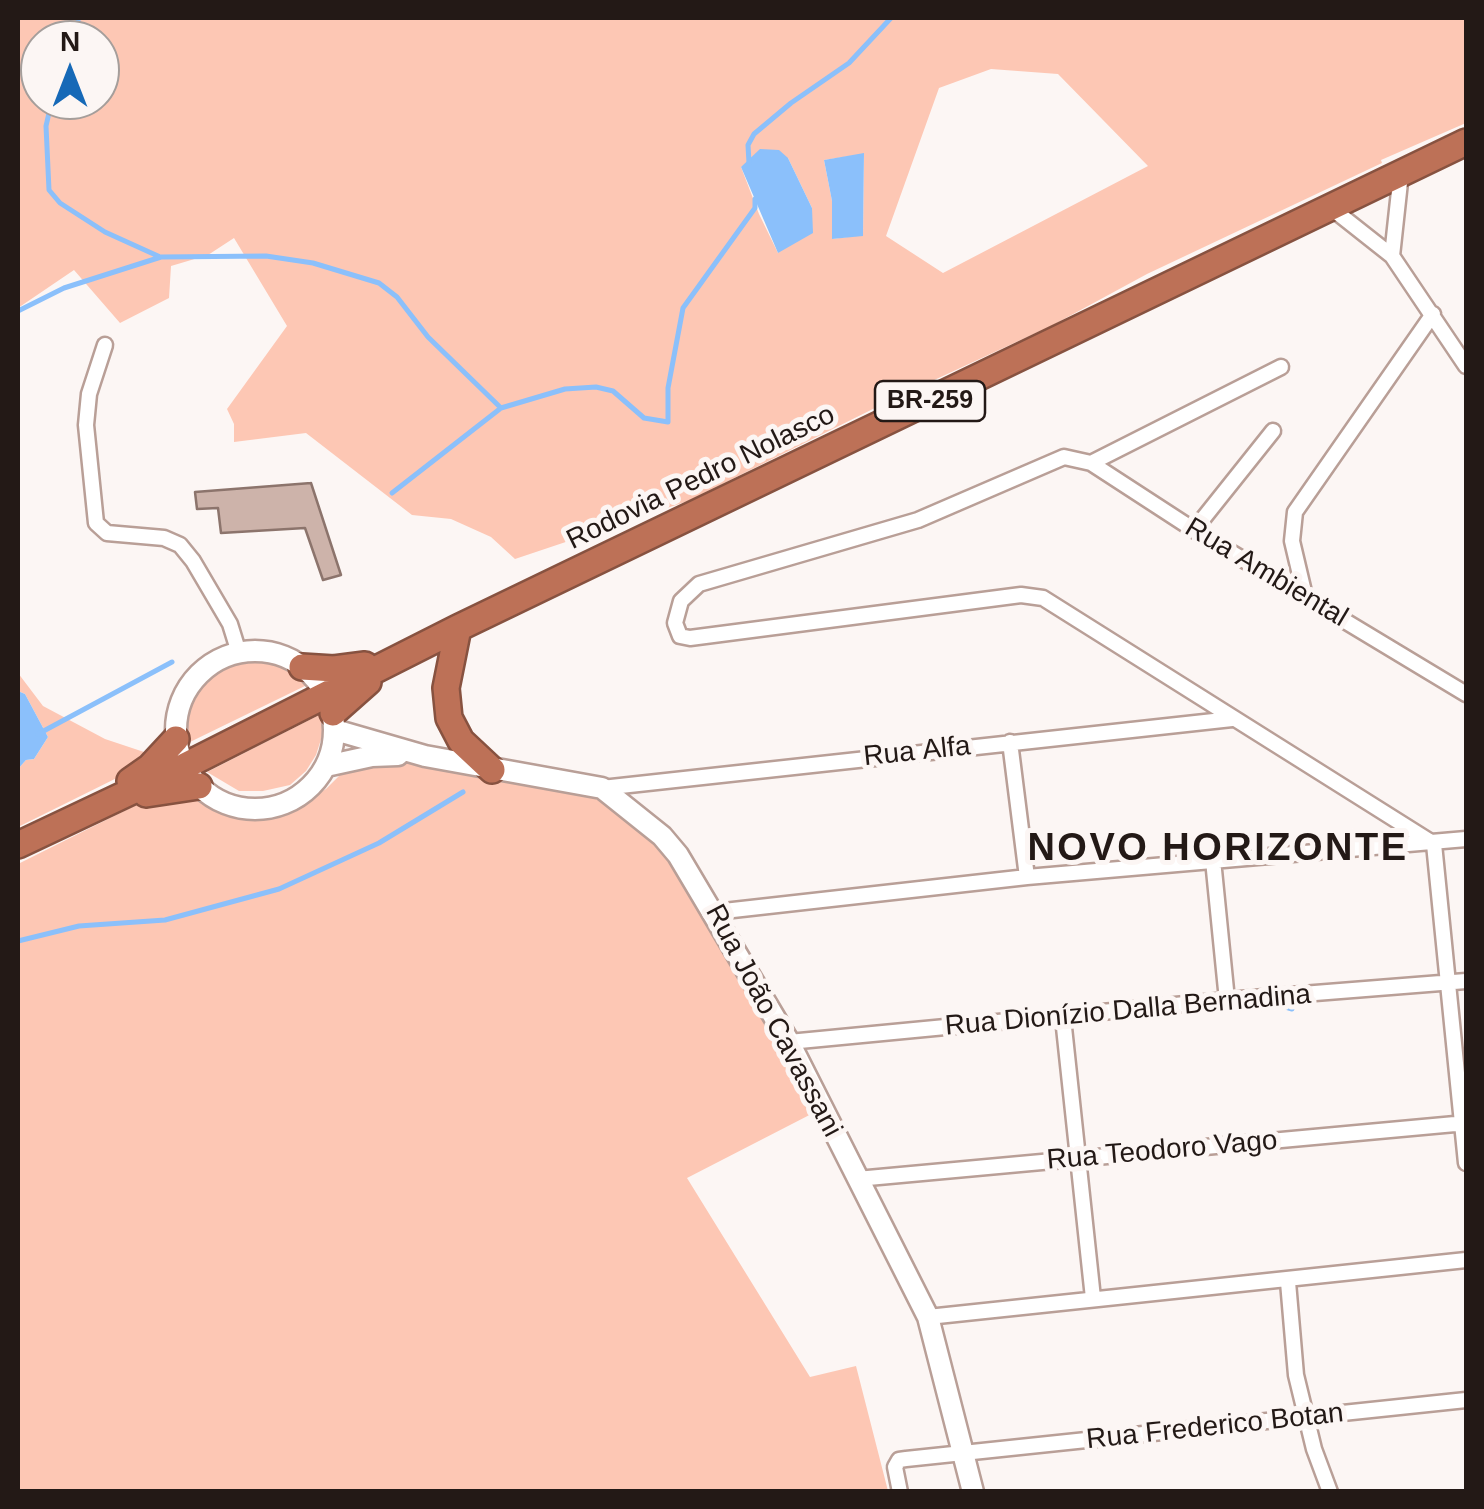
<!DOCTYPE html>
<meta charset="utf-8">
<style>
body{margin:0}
#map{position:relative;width:1484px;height:1509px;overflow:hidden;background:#fcf6f4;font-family:Helvetica,sans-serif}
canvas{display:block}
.frame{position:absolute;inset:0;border:20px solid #231916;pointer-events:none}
.north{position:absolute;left:20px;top:20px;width:100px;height:100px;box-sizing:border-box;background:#fcf6f4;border:2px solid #a59e9b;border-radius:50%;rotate:0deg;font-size:28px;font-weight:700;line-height:40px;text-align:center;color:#231916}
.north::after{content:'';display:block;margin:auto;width:35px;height:45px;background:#1669b7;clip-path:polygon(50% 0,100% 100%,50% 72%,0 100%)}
</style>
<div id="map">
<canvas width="1484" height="1509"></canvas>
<div class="frame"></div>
<div class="north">N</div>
</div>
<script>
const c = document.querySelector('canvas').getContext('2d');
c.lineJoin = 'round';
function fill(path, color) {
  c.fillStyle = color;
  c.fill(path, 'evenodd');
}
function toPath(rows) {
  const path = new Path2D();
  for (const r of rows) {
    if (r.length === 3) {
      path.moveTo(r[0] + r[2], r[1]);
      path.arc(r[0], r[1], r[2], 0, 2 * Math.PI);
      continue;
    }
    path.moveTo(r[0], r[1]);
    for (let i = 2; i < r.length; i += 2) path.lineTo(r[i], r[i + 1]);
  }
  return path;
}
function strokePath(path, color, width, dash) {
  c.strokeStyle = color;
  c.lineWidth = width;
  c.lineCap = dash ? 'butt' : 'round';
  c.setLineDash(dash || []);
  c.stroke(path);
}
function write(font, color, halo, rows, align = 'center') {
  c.font = font + ' Helvetica,sans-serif';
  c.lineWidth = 10;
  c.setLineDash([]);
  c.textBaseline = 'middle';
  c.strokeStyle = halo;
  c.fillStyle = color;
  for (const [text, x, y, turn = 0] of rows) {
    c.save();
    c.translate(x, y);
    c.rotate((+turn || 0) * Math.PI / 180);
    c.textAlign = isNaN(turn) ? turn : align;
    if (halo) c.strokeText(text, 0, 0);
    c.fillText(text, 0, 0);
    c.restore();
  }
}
fill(toPath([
 [18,18,1466,18,1466,123,1381,160,1382,163,1147,274,1053,325,889,401,688,501,515,559,491,537,451,519,412,515,306,433,234,442,234,424,227,409,287,326,234,238,208,255,171,266,169,298,120,323,74,270,18,308],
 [40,40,100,40,100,100,40,100],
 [991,69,1058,74,1148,166,943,273,886,236,939,88],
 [864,154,863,235,832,239,832,201,824,160],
 [788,158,812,208,778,253,759,214,741,167],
 [252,660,276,662,295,671,307,685,190,742,187,721,193,699,206,679,226,665],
 [18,673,43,706,105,739,144,752,142,756,153,756,135,769,18,827,18,769,26,760,34,759,48,737,25,694,18,691],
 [321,714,323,733,316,755,306,771,290,785,263,791,239,791,207,772],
 [386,758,440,764,575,789,631,816,667,848,825,1107,687,1178,810,1377,856,1366,888,1491,18,1491,18,864,140,803,182,793,229,811,259,816,295,806,326,789,349,766]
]), '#fdc7b4');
fill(toPath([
 [760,149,779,150,788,158,812,208,813,233,778,253,741,167],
 [864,153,863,236,832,239,832,201,824,160],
 [18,691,25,694,48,737,34,759,26,760,18,769]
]), '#8bc0fb');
strokePath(toPath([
 [78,40,78,18],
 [52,100,46,126,49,190,60,203,105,232,158,256],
 [749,163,748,145,754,134,791,103,849,63,891,18],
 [18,311,64,288,161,257,266,256,313,263,379,283,397,297,428,337,501,408],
 [392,493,501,408,565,389,596,387,613,391,644,418,668,422,668,388,683,308,755,208,755,199],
 [38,734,172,662],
 [18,941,79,926,165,920,279,889,379,843,463,792],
 [1279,1005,1292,1009]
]), '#8bc0fb', 5);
const building = toPath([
 [311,483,341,575,323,580,305,528,221,533,218,508,197,509,195,492,311,483]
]);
fill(building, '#cdb3aa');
strokePath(building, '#8c746c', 2.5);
const street = toPath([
 [1401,173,1392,256,1466,366],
 [1330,207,1392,256],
 [105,345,89,394,86,425,96,523,107,533,164,538,180,545,193,561,230,624,239,653],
 [1091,463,1281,367],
 [1194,530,1273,431],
 [1305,596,1292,541,1295,512,1433,314],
 [1466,694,1194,530,1091,463,1064,457,918,520,699,584,681,601,675,623,680,636,690,638,1021,595,1043,598,1434,844,1466,1163],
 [1010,742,1027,877],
 [602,788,1232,719],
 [1213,860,1227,1000],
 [715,912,1027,877,1466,839],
 [1063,1018,1093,1298],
 [789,1042,1227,1000,1466,981],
 [857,1179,1466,1123],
 [1288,1282,1296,1375,1314,1449,1330,1492],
 [928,1317,1466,1260],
 [900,1492,895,1467,899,1460,906,1459,1466,1400]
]);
const secondary = toPath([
 [255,730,79],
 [335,730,425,756,602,788,662,836,678,855,789,1042,928,1317,973,1492],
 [326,766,372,756,398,755]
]);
const highway = toPath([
 [458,628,446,688,449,718,461,741,492,770],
 [302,667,334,669,365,665],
 [333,713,368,682],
 [130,781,150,767,176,739],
 [146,794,199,786],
 [18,845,185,766,458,628,1466,142]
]);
strokePath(street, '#b99f97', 19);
strokePath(secondary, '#b99f97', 25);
strokePath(highway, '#875240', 30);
strokePath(street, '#fff', 14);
strokePath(secondary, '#fff', 20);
strokePath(highway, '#bd7157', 25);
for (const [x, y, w] of [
 [930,401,110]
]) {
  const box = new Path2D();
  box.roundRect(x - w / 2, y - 20, w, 40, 8);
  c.fillStyle = '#fcf6f4';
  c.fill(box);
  strokePath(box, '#231916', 2.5);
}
write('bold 25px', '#231916', null, [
 ["BR-259",930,401]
]);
write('28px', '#231916', '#fcf6f4', [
 ["Rodovia Pedro Nolasco",701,478,-26],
 ["Rua Ambiental",1266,573,31],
 ["Rua Alfa",917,752,-6],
 ["Rua Dionízio Dalla Bernadina",1128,1011,-5],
 ["Rua João Cavassani",773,1021,62],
 ["Rua Teodoro Vago",1162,1151,-5],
 ["Rua Frederico Botan",1215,1427,-6]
]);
c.letterSpacing = '2.5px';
write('bold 38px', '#231916', '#fcf6f4', [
 ["NOVO HORIZONTE",1218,850]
]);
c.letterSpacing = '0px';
</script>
